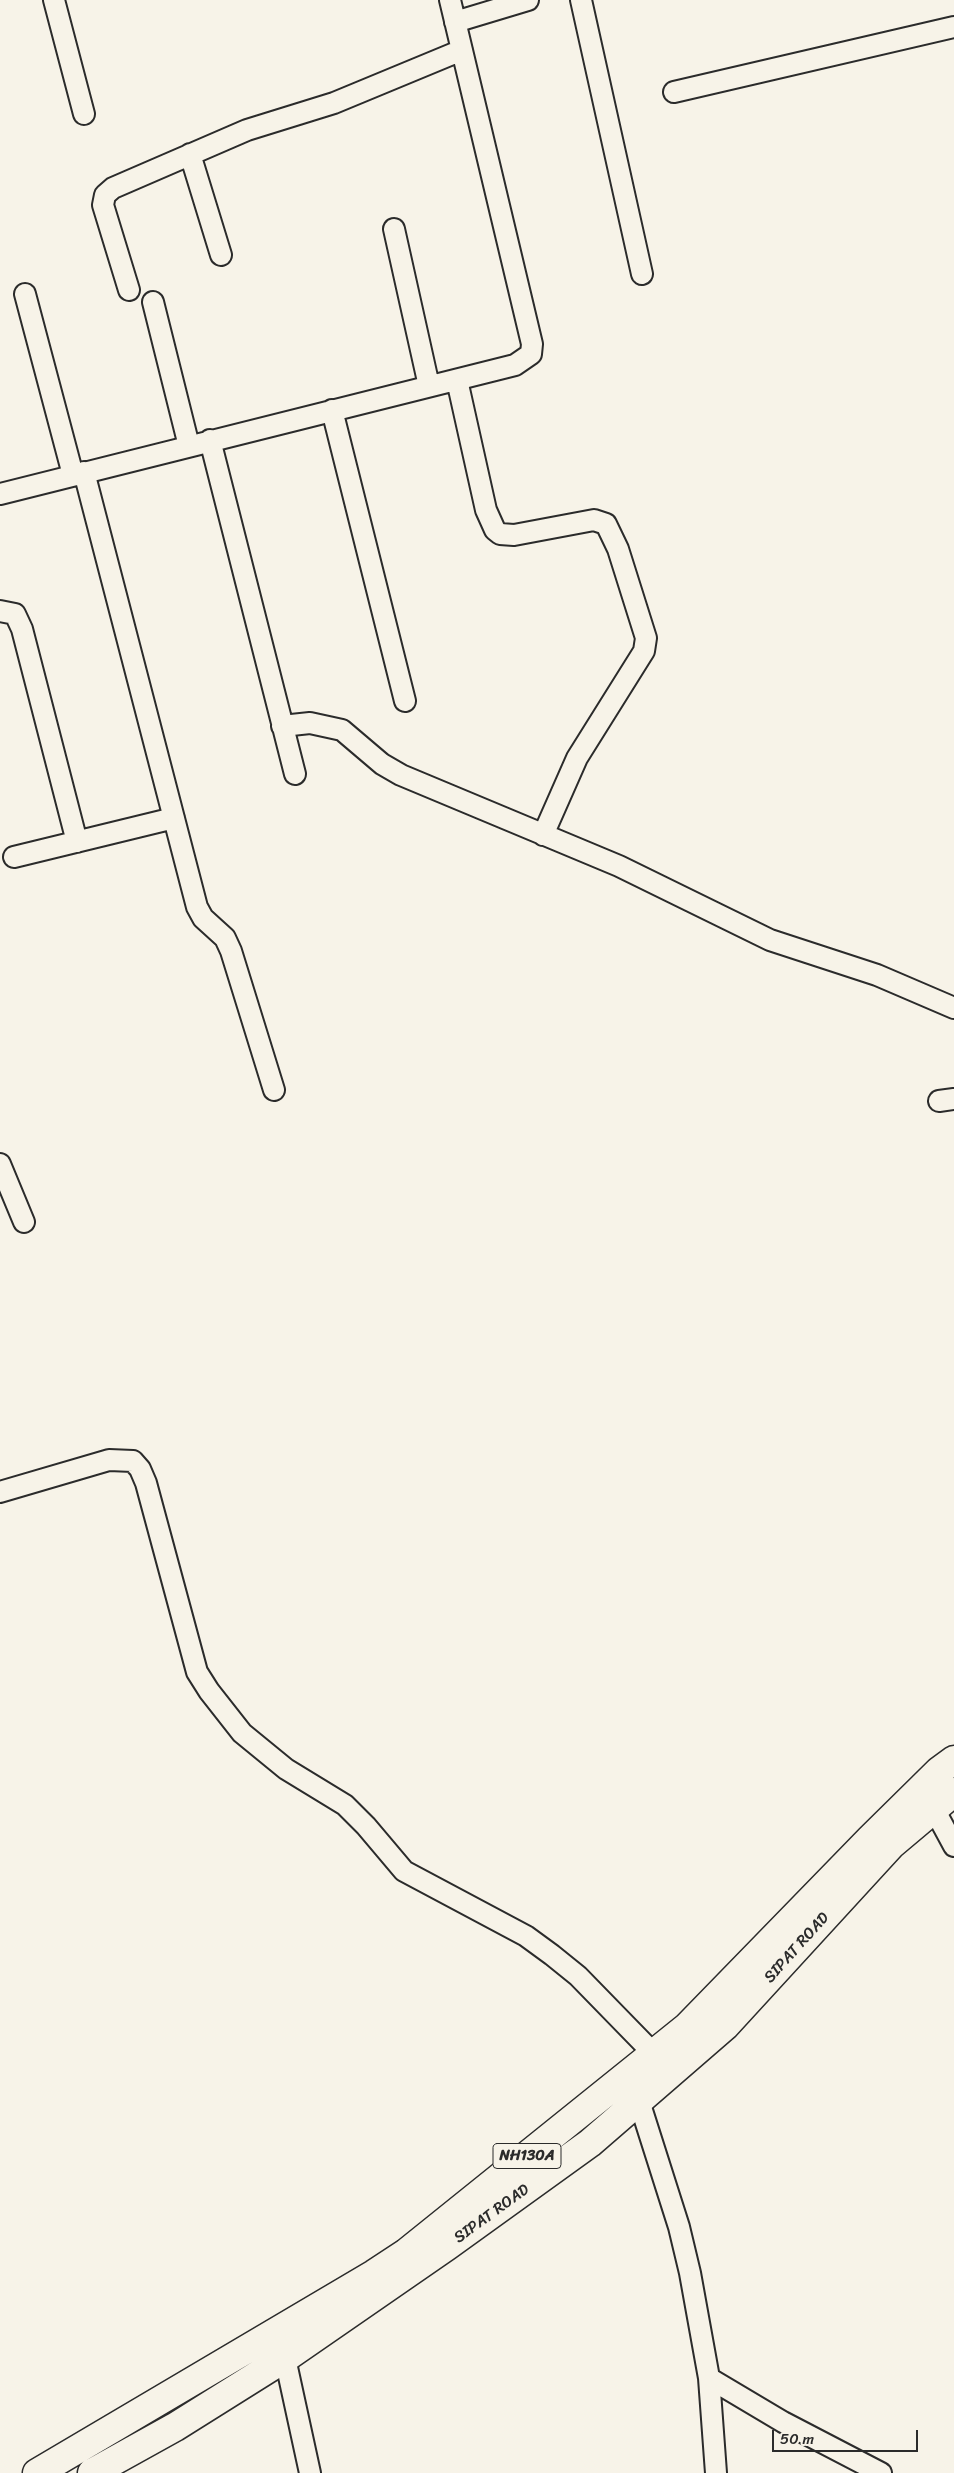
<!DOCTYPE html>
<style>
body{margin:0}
#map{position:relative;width:954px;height:2473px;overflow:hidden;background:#f7f3e8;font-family:Sriracha,sans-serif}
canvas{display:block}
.scale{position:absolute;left:772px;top:2430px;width:146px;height:22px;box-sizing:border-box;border:2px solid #2b2b2b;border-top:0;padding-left:6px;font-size:15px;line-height:18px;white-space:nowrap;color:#2b2b2b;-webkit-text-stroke:4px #f7f3e8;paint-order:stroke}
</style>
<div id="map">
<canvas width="954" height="2473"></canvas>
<div class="scale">50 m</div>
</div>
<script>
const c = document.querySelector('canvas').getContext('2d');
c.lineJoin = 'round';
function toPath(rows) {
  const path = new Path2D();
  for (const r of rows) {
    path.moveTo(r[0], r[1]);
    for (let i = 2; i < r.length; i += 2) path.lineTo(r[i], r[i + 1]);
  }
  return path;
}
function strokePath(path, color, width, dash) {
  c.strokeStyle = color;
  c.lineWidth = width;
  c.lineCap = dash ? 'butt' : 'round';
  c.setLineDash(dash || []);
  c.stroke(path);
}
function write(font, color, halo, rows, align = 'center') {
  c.font = font + ' Sriracha,sans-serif';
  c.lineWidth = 4.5;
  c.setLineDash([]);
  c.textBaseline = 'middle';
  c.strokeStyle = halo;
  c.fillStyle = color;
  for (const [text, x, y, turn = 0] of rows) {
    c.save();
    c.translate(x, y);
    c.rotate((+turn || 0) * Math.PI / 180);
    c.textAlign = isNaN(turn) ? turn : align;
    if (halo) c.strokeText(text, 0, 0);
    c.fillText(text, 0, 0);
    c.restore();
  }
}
const minor = toPath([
 [54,0,84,114],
 [581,0,642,274],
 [455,22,528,0],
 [674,92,954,27],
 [190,154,221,255],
 [394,229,429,386],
 [129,290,103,205,105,195,113,188,247,130,334,103,462,50],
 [25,294,73,475],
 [153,302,189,446],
 [457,380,486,510,495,530,500,534,514,535,594,520,606,524,618,549,646,638,644,651,577,758,543,835],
 [332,410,405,701],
 [210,440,295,774],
 [84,472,197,907,203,918,225,938,231,951,274,1090],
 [0,494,515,365,531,354,532,344,450,0],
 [0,611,15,614,22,629,77,842],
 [282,726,310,723,342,730,382,764,401,775,619,866,770,940,877,975,954,1008],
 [14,857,174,818],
 [939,1101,954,1099],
 [0,1164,24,1222],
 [0,1492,109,1460,133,1461,140,1469,146,1483,197,1672,209,1691,242,1733,286,1769,345,1805,366,1826,404,1871,526,1936,552,1955,578,1976,654,2054],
 [934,1809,954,1846],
 [639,2101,679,2227,690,2273,709,2378,716,2473],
 [285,2358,310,2473],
 [709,2378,783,2422,881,2473]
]);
const highway = toPath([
 [37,2473,374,2274,406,2253,687,2027,870,1839,939,1771,954,1760],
 [92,2473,175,2427,285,2358,447,2246,590,2143,725,2026,891,1845,954,1792]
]);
strokePath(minor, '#2b2b2b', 24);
strokePath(highway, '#2b2b2b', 31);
strokePath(minor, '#f7f3e8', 20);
strokePath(highway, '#f7f3e8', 28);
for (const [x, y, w] of [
 [527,2156,68]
]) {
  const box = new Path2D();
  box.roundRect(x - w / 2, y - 12.5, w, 25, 4);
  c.fillStyle = '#f7f3e8';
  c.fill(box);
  strokePath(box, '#2b2b2b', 1);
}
write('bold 15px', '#2b2b2b', null, [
 ["NH130A",527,2156]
]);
write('16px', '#2b2b2b', '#f7f3e8', [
 ["SIPAT ROAD",797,1948,-48],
 ["SIPAT ROAD",492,2214,-36]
]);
</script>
